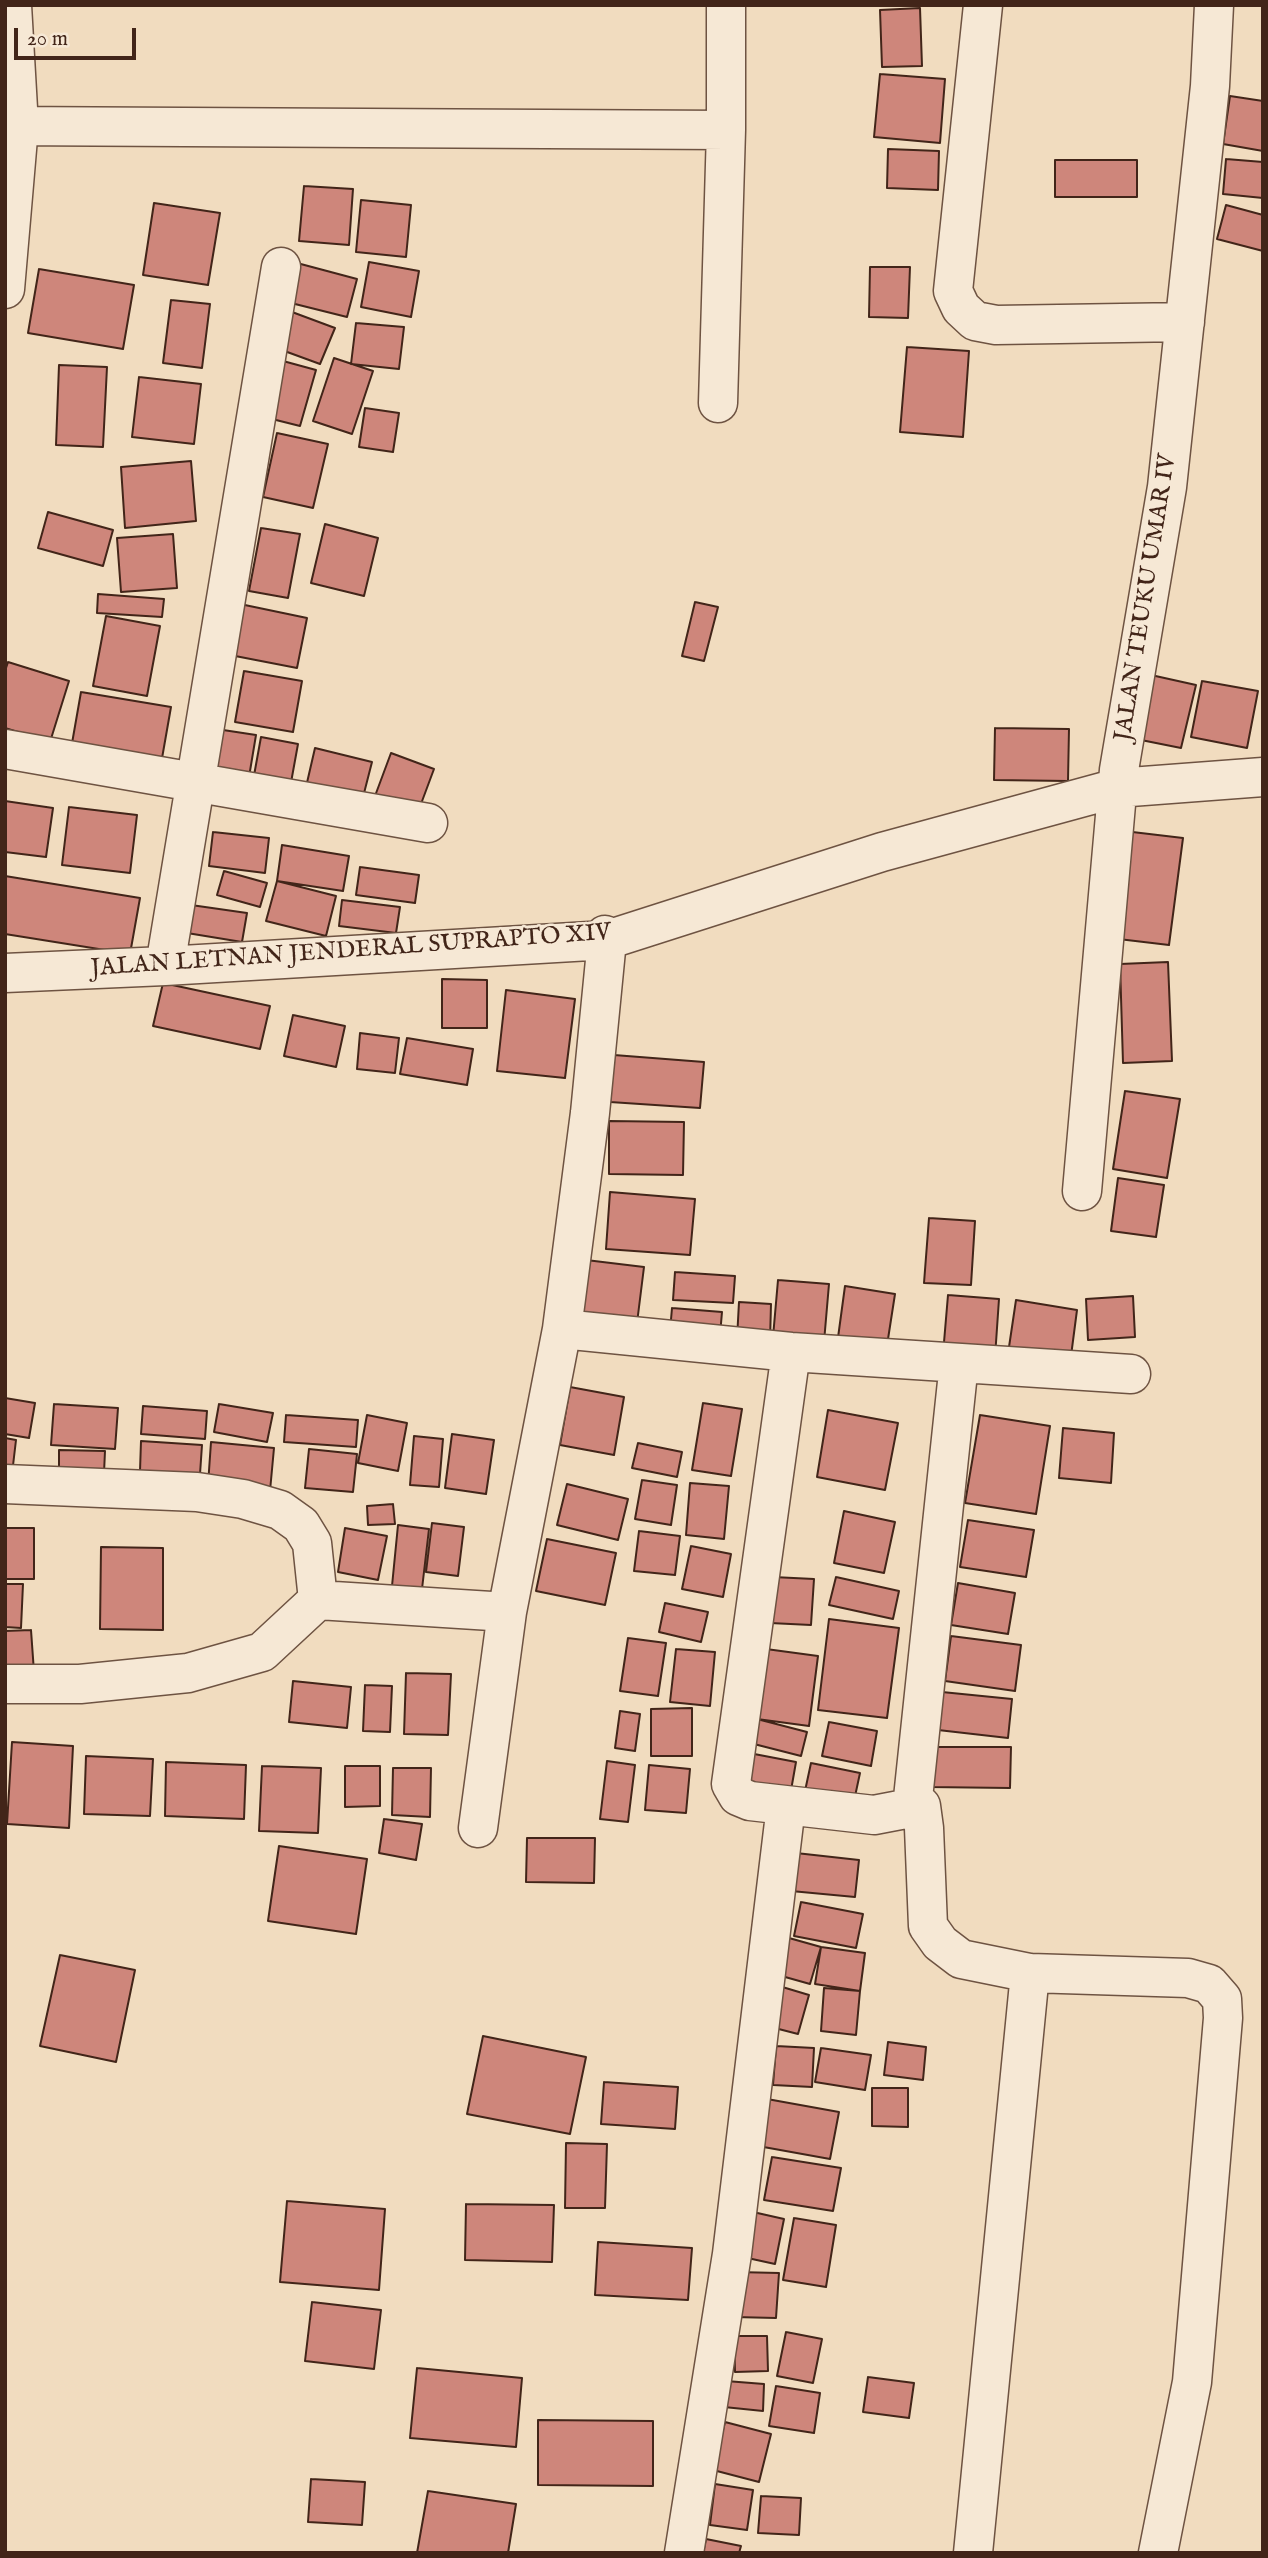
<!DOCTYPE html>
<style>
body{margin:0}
#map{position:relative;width:1268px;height:2558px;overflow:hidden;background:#f1dcbf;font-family:"IM FELL English",serif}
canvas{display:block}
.frame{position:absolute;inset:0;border:7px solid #422519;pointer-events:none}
.scale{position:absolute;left:14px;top:28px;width:122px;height:32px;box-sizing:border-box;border:4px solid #422519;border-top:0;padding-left:9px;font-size:21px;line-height:24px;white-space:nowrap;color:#422519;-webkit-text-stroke:5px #f6e8d5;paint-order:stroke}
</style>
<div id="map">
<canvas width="1268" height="2558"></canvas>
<div class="frame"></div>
<div class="scale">20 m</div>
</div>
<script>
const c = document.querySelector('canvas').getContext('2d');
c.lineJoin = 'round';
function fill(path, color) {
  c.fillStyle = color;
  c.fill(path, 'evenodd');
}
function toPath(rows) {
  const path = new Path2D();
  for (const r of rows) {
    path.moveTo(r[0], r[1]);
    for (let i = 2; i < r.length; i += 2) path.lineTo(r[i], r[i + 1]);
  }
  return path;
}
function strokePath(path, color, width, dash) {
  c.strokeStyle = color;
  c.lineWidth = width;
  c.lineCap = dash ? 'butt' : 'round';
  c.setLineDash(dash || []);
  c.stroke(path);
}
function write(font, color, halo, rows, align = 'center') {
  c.font = font + ' "IM FELL English",serif';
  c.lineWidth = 5;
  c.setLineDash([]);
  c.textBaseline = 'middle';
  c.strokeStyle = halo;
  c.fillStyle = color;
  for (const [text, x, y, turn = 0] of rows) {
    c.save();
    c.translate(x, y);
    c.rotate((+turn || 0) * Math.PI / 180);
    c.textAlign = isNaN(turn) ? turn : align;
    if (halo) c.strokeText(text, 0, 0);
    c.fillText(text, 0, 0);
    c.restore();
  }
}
const building = toPath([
 [920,8,922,66,882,67,880,10,920,8],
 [880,74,945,79,940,143,874,137,880,74],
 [1230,96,1263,101,1263,151,1223,144,1230,96],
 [888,149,939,151,938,190,887,188,888,149],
 [1226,159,1263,162,1263,198,1223,194,1226,159],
 [1055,160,1137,160,1137,197,1055,197,1055,160],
 [304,186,353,189,349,245,299,241,304,186],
 [361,200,411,205,406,257,356,252,361,200],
 [154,203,220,213,208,285,143,275,154,203],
 [1226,205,1263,215,1263,251,1217,239,1226,205],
 [369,262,419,271,411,317,361,307,369,262],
 [297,263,357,279,347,317,287,302,297,263],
 [870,267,910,267,908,318,869,317,870,267],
 [39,269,134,285,123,349,28,333,39,269],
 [171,300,210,304,202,368,163,363,171,300],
 [292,312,335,328,320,364,279,349,292,312],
 [356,323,404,327,399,369,351,364,356,323],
 [907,347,969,351,963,437,900,432,907,347],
 [334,358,373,371,352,434,313,421,334,358],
 [283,361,316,370,300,426,268,418,283,361],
 [59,365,107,367,103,447,56,445,59,365],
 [139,377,201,384,194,444,132,437,139,377],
 [365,408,399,413,393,452,359,447,365,408],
 [277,433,328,444,313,508,263,497,277,433],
 [191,461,196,521,125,528,121,467,191,461],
 [48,512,113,530,103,566,38,548,48,512],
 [325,524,378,538,364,596,311,583,325,524],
 [261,528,300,534,288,598,249,591,261,528],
 [173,534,177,588,121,592,117,538,173,534],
 [98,594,164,599,162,617,97,613,98,594],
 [695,602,718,607,704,661,682,656,695,602],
 [240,604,307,618,297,668,230,655,240,604],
 [106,616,160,626,147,696,93,686,106,616],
 [8,662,69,681,50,742,5,728,5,671,8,662],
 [244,671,302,681,293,732,235,722,244,671],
 [1151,675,1196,685,1181,748,1136,739,1151,675],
 [1202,681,1258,691,1247,748,1191,737,1202,681],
 [81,692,171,707,161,764,71,749,81,692],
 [210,728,256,735,248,783,202,776,210,728],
 [995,728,1069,729,1068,781,994,780,995,728],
 [261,737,298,744,290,788,253,781,261,737],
 [315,748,372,762,362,801,306,787,315,748],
 [391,753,434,769,418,812,375,796,391,753],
 [5,801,53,808,46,857,5,852,5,801],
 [69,807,137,815,130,873,62,865,69,807],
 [1124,831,1183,838,1169,945,1110,938,1124,831],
 [213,832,269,838,265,873,209,866,213,832],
 [282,845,349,856,343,891,277,881,282,845],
 [360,867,419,875,415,903,356,895,360,867],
 [224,871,267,883,260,907,217,895,224,871],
 [5,876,140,898,130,954,5,934,5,876],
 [277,881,336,896,326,936,266,921,277,881],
 [342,900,400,907,396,933,339,926,342,900],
 [191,905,247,913,242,942,187,933,191,905],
 [1168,962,1172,1061,1123,1063,1120,964,1168,962],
 [442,979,487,980,487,1028,442,1028,442,979],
 [163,983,270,1006,260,1049,153,1026,163,983],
 [506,990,575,999,565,1078,497,1071,506,990],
 [293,1015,345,1026,336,1067,284,1056,293,1015],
 [360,1033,399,1038,395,1073,357,1069,360,1033],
 [407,1038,473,1049,467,1085,400,1074,407,1038],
 [614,1055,704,1062,700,1108,610,1102,614,1055],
 [1125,1091,1180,1099,1167,1178,1113,1169,1125,1091],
 [609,1121,684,1122,683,1175,609,1174,609,1121],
 [1118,1178,1164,1185,1156,1237,1111,1231,1118,1178],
 [610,1192,695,1199,690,1255,606,1249,610,1192],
 [929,1218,975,1221,971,1285,924,1283,929,1218],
 [586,1260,644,1267,637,1323,579,1316,586,1260],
 [675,1272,735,1276,733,1303,673,1300,675,1272],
 [778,1280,829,1284,824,1342,773,1337,778,1280],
 [845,1286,895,1294,886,1352,837,1345,845,1286],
 [948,1295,999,1299,995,1357,943,1354,948,1295],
 [1133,1296,1135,1337,1088,1340,1086,1299,1133,1296],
 [1016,1300,1077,1310,1071,1356,1009,1347,1016,1300],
 [739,1302,771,1304,770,1341,737,1339,739,1302],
 [672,1308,722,1312,720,1335,670,1331,672,1308],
 [570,1387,624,1397,614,1455,560,1445,570,1387],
 [5,1398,35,1403,29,1438,5,1434,5,1398],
 [703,1403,742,1409,731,1476,692,1470,703,1403],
 [54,1404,118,1408,115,1449,51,1445,54,1404],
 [219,1404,273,1413,267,1442,214,1432,219,1404],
 [143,1406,207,1411,205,1439,141,1434,143,1406],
 [828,1410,898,1423,885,1490,817,1477,828,1410],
 [286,1415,358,1420,356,1447,284,1442,286,1415],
 [367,1415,407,1423,398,1471,358,1463,367,1415],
 [980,1415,1050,1426,1036,1514,965,1503,980,1415],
 [1063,1428,1114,1433,1111,1483,1059,1478,1063,1428],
 [452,1434,494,1440,486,1494,445,1488,452,1434],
 [414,1436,443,1439,439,1487,410,1485,414,1436],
 [5,1438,16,1440,12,1474,5,1473,5,1438],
 [141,1441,202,1445,200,1474,140,1471,141,1441],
 [211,1442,274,1448,270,1491,208,1485,211,1442],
 [638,1443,682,1452,677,1477,632,1468,638,1443],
 [309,1449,357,1454,353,1492,305,1488,309,1449],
 [59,1450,105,1451,104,1473,59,1472,59,1450],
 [642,1480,677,1485,671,1525,635,1519,642,1480],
 [690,1483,729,1486,724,1539,686,1535,690,1483],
 [567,1484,628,1499,618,1540,557,1525,567,1484],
 [393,1504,395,1524,368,1525,367,1506,393,1504],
 [844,1511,895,1522,884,1573,834,1563,844,1511],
 [968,1520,1034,1530,1026,1577,960,1567,968,1520],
 [432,1523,464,1527,458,1576,426,1572,432,1523],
 [398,1525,429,1529,422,1589,392,1586,398,1525],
 [5,1528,34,1528,34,1579,5,1579,5,1528],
 [345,1528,387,1536,378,1580,338,1572,345,1528],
 [639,1531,680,1536,675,1575,634,1571,639,1531],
 [547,1539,616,1553,605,1605,536,1591,547,1539],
 [691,1546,731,1554,723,1597,682,1589,691,1546],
 [101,1547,163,1548,163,1630,100,1629,101,1547],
 [773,1577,814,1579,811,1625,770,1623,773,1577],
 [836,1577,899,1591,893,1619,829,1605,836,1577],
 [958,1583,1015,1593,1008,1634,951,1625,958,1583],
 [5,1584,23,1584,21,1628,5,1627,5,1584],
 [665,1603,708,1612,701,1642,659,1632,665,1603],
 [829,1619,899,1628,887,1718,818,1710,829,1619],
 [31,1630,34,1672,5,1674,5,1631,31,1630],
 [951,1636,1021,1645,1015,1691,945,1681,951,1636],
 [628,1638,666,1643,658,1696,620,1691,628,1638],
 [676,1649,715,1652,710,1706,670,1702,676,1649],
 [766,1649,818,1656,809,1726,757,1719,766,1649],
 [406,1673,451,1674,448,1735,404,1734,406,1673],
 [293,1681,351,1687,347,1728,289,1722,293,1681],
 [365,1685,392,1686,390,1732,363,1731,365,1685],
 [942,1692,1012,1699,1008,1738,938,1730,942,1692],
 [692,1708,692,1756,651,1756,651,1709,692,1708],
 [620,1711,640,1714,635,1751,615,1748,620,1711],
 [757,1719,807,1732,801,1756,750,1743,757,1719],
 [829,1722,877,1731,871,1766,822,1756,829,1722],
 [12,1742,73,1746,69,1828,7,1824,12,1742],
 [929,1747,1011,1747,1010,1788,928,1787,929,1747],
 [749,1753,796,1762,790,1796,742,1787,749,1753],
 [86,1756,153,1759,150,1816,84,1814,86,1756],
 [607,1761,635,1765,628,1822,600,1819,607,1761],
 [166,1762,246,1765,244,1819,165,1816,166,1762],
 [811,1763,860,1773,854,1801,805,1791,811,1763],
 [649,1765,690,1769,686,1813,645,1810,649,1765],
 [262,1766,321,1768,318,1833,259,1831,262,1766],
 [345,1766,380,1766,380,1806,345,1807,345,1766],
 [393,1768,431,1768,430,1817,392,1815,393,1768],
 [384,1819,422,1824,416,1860,379,1853,384,1819],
 [527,1838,595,1838,594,1883,526,1882,527,1838],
 [279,1846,367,1859,356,1934,268,1921,279,1846],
 [796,1853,859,1860,855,1897,791,1891,796,1853],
 [801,1902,863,1914,856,1948,794,1936,801,1902],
 [789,1938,821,1947,810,1984,778,1975,789,1938],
 [821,1947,865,1953,860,1991,815,1984,821,1947],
 [60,1955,135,1970,116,2062,40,2046,60,1955],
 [779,1986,809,1995,798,2034,767,2026,779,1986],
 [824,1988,860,1991,856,2035,821,2031,824,1988],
 [483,2036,586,2057,570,2134,467,2114,483,2036],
 [888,2042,926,2047,923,2080,884,2075,888,2042],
 [776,2046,814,2048,812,2087,773,2085,776,2046],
 [821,2048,871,2055,865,2090,815,2082,821,2048],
 [604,2082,678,2087,675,2129,601,2124,604,2082],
 [872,2088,908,2088,908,2127,872,2126,872,2088],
 [767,2099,839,2112,830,2159,758,2146,767,2099],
 [566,2143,607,2144,605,2208,565,2208,566,2143],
 [772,2157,841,2168,833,2211,764,2200,772,2157],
 [287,2201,385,2209,379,2290,280,2282,287,2201],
 [466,2204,554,2205,552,2262,465,2260,466,2204],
 [753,2212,784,2219,775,2264,743,2257,753,2212],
 [794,2218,836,2225,826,2287,783,2280,794,2218],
 [598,2242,692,2248,688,2300,595,2295,598,2242],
 [736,2272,779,2273,776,2318,734,2317,736,2272],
 [312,2302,381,2310,374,2369,305,2361,312,2302],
 [786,2332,822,2339,813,2383,777,2376,786,2332],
 [734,2336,767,2336,768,2371,735,2372,734,2336],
 [417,2368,522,2378,516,2447,410,2438,417,2368],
 [868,2377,914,2383,909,2418,863,2412,868,2377],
 [726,2381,764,2384,763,2411,724,2407,726,2381],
 [776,2386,820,2393,814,2433,769,2426,776,2386],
 [538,2420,653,2421,653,2486,538,2485,538,2420],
 [725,2422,771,2434,759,2482,713,2470,725,2422],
 [311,2479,365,2482,362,2525,308,2522,311,2479],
 [715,2484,753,2490,747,2530,710,2525,715,2484],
 [428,2491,516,2504,508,2553,417,2553,428,2491],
 [761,2496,801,2498,799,2535,758,2533,761,2496],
 [706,2539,741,2546,739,2553,703,2553,706,2539]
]);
fill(building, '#ce867b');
strokePath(building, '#422519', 2);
const street = toPath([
 [983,5,953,291,961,308,975,321,996,325,1185,322],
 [5,126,726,130],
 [5,289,19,126,12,5],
 [718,403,726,130,726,5],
 [5,749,428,823],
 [165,966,281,267],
 [5,973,165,966,607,940,882,852,1117,788,1263,777],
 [1082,1191,1119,770,1167,487,1210,86,1214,5],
 [562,1329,791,1352,1131,1374],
 [791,1352,731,1784,738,1796,750,1801,874,1815,921,1806,913,1798,959,1363],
 [5,1484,197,1492,243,1499,280,1510,301,1525,312,1543,318,1600],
 [5,1684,80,1684,188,1673,262,1652,318,1600,507,1612],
 [921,1806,924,1828,928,1926,940,1943,961,1959,1030,1973,1188,1978,1209,1984,1222,1999,1223,2018,1192,2382,1158,2553],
 [478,1828,507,1612,562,1329,590,1113,607,940,605,935],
 [684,2553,732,2254,786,1806],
 [973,2553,1030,1973]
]);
strokePath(street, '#6e5342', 41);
strokePath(street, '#f6e8d5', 38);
write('24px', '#422519', '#f6e8d5', [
 ["JALAN TEUKU UMAR IV",1147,598,-81],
 ["JALAN LETNAN JENDERAL SUPRAPTO XIV",351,952,-4]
]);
</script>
